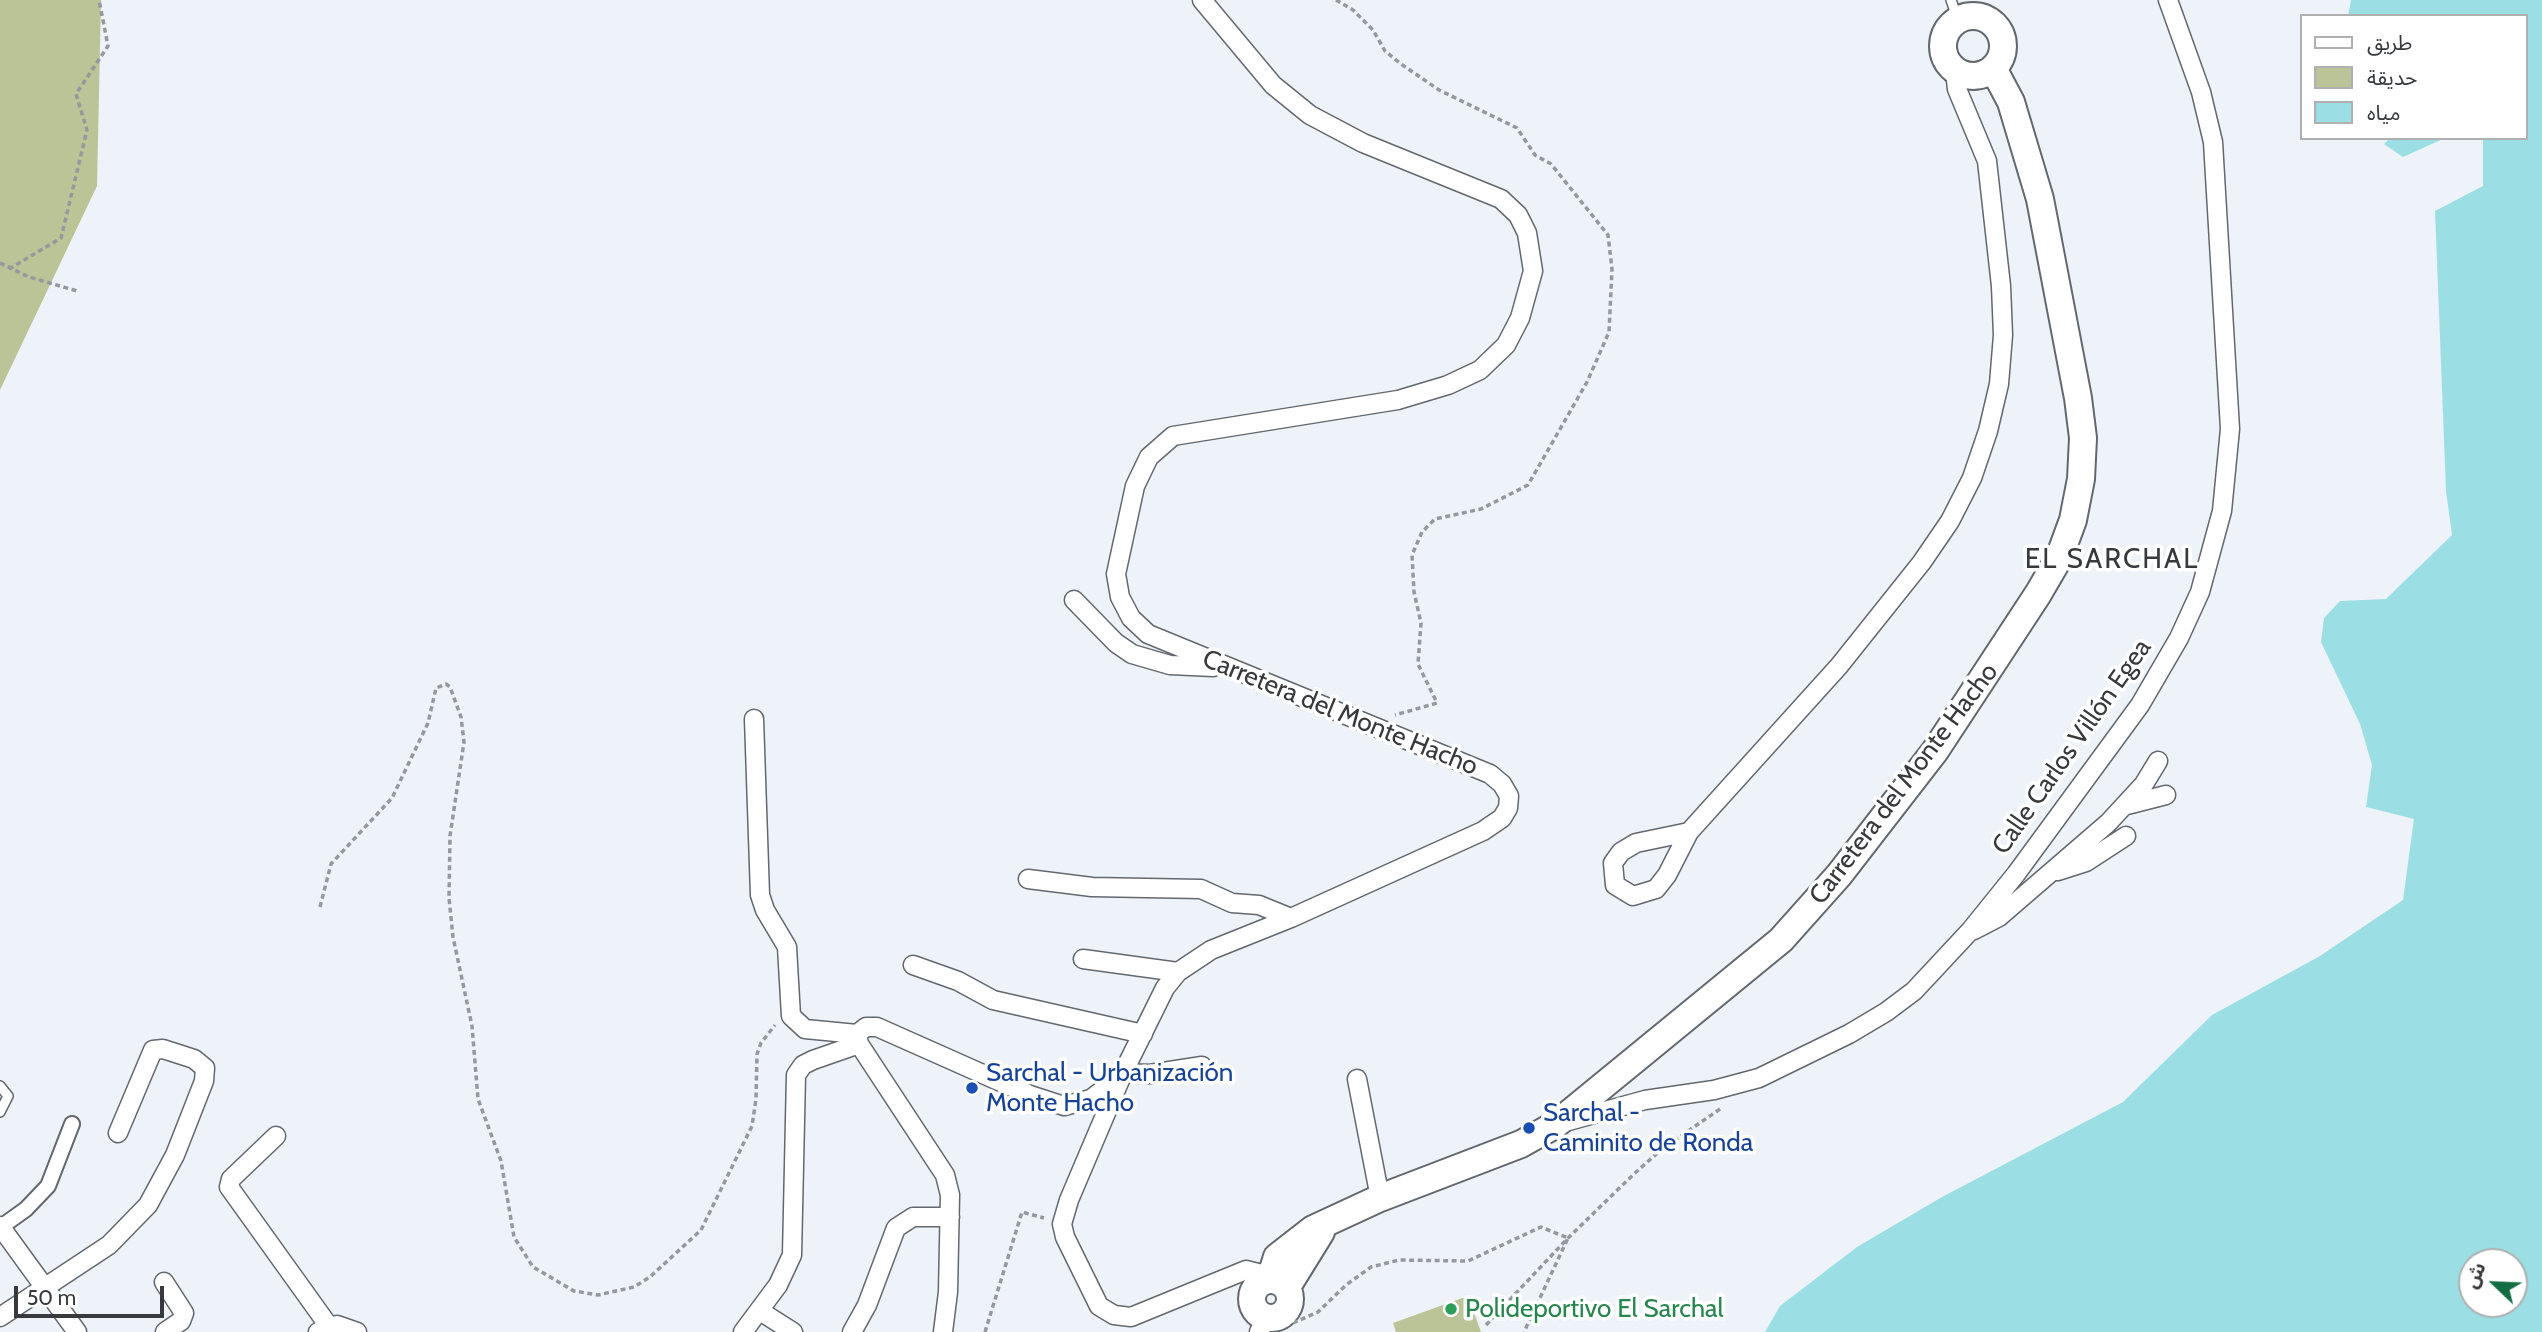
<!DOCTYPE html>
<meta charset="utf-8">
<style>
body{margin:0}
#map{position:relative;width:2542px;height:1332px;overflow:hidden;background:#edf3f9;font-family:Cabin,"Noto Sans Arabic",sans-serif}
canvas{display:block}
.legend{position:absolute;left:2300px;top:14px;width:228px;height:126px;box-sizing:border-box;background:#fff;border:2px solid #afb0b1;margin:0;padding:9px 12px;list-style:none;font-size:21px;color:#37393c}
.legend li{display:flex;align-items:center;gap:14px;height:35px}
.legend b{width:35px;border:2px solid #afb0b1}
.north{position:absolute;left:2458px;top:1248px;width:70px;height:70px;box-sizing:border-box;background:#fff;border:2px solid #afb0b1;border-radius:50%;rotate:293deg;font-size:19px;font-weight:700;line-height:28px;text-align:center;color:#37393c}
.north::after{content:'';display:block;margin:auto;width:24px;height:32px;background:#126e42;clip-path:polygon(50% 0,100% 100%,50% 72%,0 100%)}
.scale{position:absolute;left:14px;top:1286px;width:150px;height:32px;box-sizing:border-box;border:4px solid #37393c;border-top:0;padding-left:9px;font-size:21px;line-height:24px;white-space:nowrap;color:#37393c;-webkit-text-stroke:5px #fff;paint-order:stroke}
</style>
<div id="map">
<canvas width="2542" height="1332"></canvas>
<ul class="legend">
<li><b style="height:9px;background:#fff"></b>طريق</li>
<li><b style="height:19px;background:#bbc497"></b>حديقة</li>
<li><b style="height:19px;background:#9bdfe4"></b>مياه</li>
</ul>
<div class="north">ش</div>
<div class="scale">50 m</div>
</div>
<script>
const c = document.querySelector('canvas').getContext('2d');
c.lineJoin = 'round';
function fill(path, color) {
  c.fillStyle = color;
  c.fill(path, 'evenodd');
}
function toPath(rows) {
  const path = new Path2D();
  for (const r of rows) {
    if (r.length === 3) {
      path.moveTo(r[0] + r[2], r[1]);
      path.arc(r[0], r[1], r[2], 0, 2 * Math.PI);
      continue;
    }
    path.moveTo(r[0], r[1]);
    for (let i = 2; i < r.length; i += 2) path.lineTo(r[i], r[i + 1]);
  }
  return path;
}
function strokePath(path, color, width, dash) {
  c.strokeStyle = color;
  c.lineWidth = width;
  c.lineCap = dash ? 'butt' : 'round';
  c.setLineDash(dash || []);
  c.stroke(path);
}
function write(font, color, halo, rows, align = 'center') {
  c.font = font + ' Cabin,sans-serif';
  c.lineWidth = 7;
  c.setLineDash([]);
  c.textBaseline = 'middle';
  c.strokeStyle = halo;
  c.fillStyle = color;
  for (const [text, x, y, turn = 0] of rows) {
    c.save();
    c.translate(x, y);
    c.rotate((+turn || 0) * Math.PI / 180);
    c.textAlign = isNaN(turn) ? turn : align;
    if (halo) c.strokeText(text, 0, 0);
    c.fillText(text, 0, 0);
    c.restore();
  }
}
fill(toPath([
 [0,0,101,0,97,186,0,390],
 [1468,1296,1481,1332,1396,1332,1393,1323]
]), '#bbc497');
fill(toPath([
 [2351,0,2542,0,2542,1332,1765,1332,1780,1306,1857,1247,1942,1197,2123,1102,2212,1015,2320,956,2403,900,2414,819,2366,807,2372,765,2360,724,2321,642,2324,618,2340,601,2386,599,2452,535,2446,491,2435,211,2483,186,2483,138,2526,138,2526,16,2348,16],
 [2472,1262,2514,1262,2514,1304,2472,1304],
 [2390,138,2445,138,2403,157,2384,144]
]), '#9bdfe4');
const service = toPath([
 [1951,0,1958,20],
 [0,1086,8,1096,0,1112]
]);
const pedestrian = toPath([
 [1,1227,26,1209,48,1186,72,1124]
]);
const minor = toPath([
 [1202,0,1273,85,1310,115,1363,143,1501,199,1518,215,1527,233,1533,271,1520,318,1506,345,1480,370,1448,385,1398,400,1173,436,1149,457,1135,486,1116,574,1120,597,1131,618,1148,634,1490,774,1502,784,1509,796,1508,808,1502,818,1483,831,1291,918,1211,950,1178,972,1165,988,1123,1073,1069,1200,1062,1224,1065,1237,1099,1306,1114,1315,1131,1317,1246,1270,1258,1273,1261,1282],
 [1074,600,1116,643,1132,654,1170,665,1213,667],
 [754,719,760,895,765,910,787,947,791,1016,805,1029,857,1034],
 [2127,805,2166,795],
 [1689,832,1839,666,1922,562,1950,521,1972,478,1988,431,1999,384,2003,335,2001,286,1987,161,1957,89,1955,71],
 [1689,832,1667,875,1656,889,1633,896,1615,885,1613,863,1621,852,1636,843,1689,832],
 [2058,871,2086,862,2126,836],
 [1028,879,1092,887,1201,889,1232,903,1259,905,1291,918],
 [1974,930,1999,917,2108,823,2144,784,2158,761],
 [1083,959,1178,972],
 [913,965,958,981,993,1000,1143,1034],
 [857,1034,859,1044,945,1175,950,1195,948,1292,943,1332],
 [857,1034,866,1027,877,1027,1030,1095,1064,1106,1091,1099,1119,1077],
 [1123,1073,1150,1074,1202,1066],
 [1357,1079,1380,1198],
 [1565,1122,1645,1100,1714,1090,1759,1078,1849,1034,1886,1012,1914,991,1970,931,2016,874,2140,705,2179,638,2200,592,2222,511,2230,429,2213,142,2201,92,2168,0],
 [276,1136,231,1179,229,1187,328,1325],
 [0,1226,77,1332],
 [164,1282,184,1313,181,1321,165,1332],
 [760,1311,793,1332],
 [0,1317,109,1245,148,1205,175,1155,204,1081,205,1068,194,1059,163,1049,153,1050,118,1133],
 [318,1332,337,1325,357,1332],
 [743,1332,778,1285,792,1255,796,1075,803,1065,813,1060,859,1044],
 [852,1332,867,1305,896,1228,913,1217,950,1217],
 [1259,1332,1267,1317]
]);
const secondary = toPath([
 [1973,46,30],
 [1270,1279,1277,1257,1313,1229,1380,1198,1521,1144,1555,1125,1781,940,1839,875,1935,751,2038,594,2059,558,2073,520,2081,479,2083,438,2078,398,2040,199,2011,102,1993,68],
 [1271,1299,19],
 [1287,1287,1321,1232]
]);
strokePath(service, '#62686d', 12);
strokePath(pedestrian, '#62686d', 18);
strokePath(minor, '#62686d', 21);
strokePath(secondary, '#62686d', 30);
strokePath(toPath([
 [1336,0,1353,10,1373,30,1385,51,1401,64,1439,90,1517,128,1535,155,1551,164,1608,235,1612,269,1609,332,1587,382,1528,485,1481,509,1435,519,1422,532,1412,555,1414,592,1421,623,1418,664,1437,703,1395,715],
 [0,263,29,277,77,291],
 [9,269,61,238,87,130,76,94,108,46,99,0],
 [320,907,331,864,392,798,428,723,436,688,446,684,450,687,461,717,464,742,450,836,449,898,453,937,472,1026,478,1099,501,1161,514,1237,533,1267,574,1291,598,1295,634,1287,650,1277,701,1230,752,1126,756,1099,757,1054,761,1043,775,1025],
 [1293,1323,1318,1312,1346,1285,1371,1267,1399,1260,1468,1261,1541,1227,1568,1238,1524,1332],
 [1486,1325,1568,1238,1635,1173,1662,1149,1720,1109],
 [985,1332,1022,1212,1044,1218]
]), '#95999e', 3.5, [5, 3.5]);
strokePath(service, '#fff', 9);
strokePath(pedestrian, '#fff', 14);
strokePath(minor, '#fff', 18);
strokePath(secondary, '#fff', 26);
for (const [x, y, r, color] of [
 [972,1088,7,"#1a4fb4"],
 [1529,1128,7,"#1a4fb4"],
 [1451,1309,7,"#2e9e5b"]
]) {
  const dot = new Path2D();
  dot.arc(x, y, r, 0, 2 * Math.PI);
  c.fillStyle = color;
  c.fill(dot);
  strokePath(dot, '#fff', 2.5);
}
write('26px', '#37393c', '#fff', [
 ["Carretera del Monte Hacho",1340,713,22],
 ["Calle Carlos Villón Egea",2072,747,-55],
 ["Carretera del Monte Hacho",1904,784,-53]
]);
write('26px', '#164399', '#fff', [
 ["Sarchal - Urbanización",986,1073],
 ["Monte Hacho",986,1103],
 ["Sarchal -",1543,1113],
 ["Caminito de Ronda",1543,1143]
], 'left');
write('26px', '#27864d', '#fff', [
 ["Polideportivo El Sarchal",1465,1309]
], 'left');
c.letterSpacing = '2px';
write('28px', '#37393c', '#fff', [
 ["EL SARCHAL",2112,560]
]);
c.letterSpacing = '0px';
</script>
